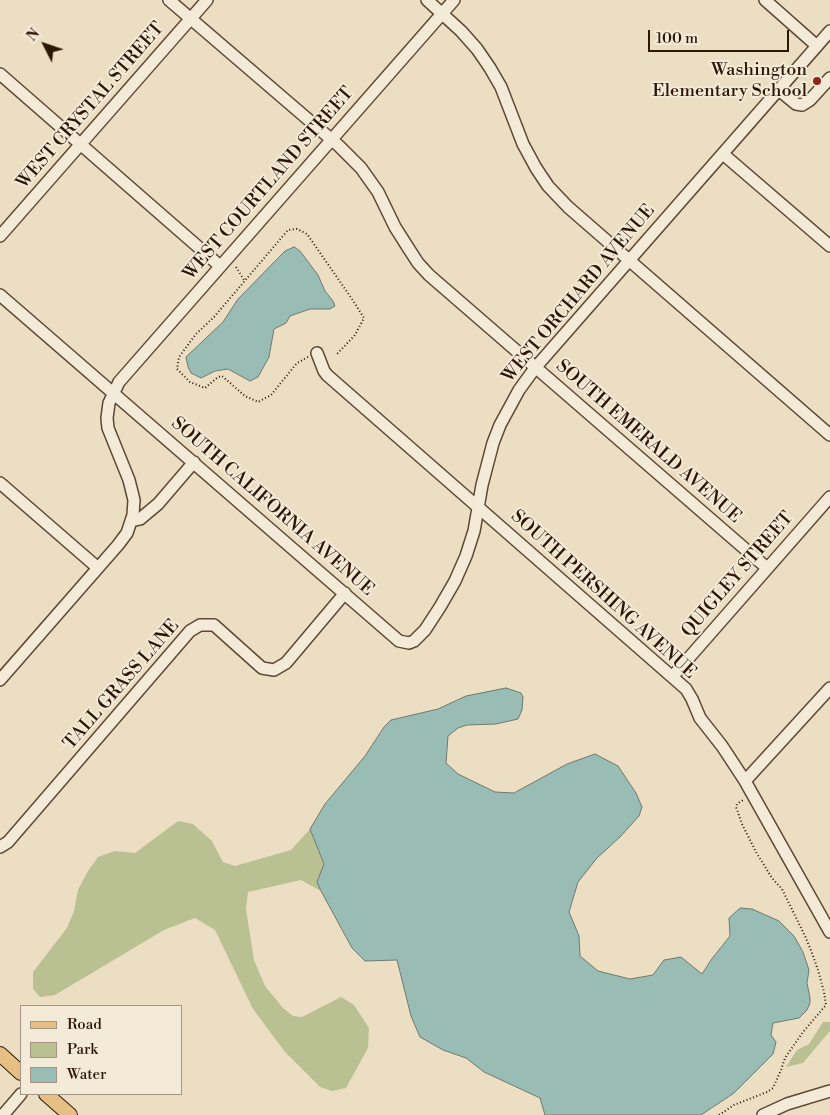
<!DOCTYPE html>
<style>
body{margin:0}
#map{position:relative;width:830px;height:1115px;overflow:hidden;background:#ecdec3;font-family:"Libre Bodoni",serif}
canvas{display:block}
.legend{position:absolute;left:20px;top:1005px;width:162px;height:90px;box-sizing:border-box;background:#f3ead8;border:1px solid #a49584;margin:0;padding:6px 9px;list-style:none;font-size:15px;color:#2e1605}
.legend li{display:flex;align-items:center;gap:10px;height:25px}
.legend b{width:25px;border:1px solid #a49584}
.north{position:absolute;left:20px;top:20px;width:50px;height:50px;-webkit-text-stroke:4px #f3ead8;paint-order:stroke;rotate:311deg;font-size:14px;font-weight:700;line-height:20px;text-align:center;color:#2e1605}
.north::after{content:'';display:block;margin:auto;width:18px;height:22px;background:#2e1605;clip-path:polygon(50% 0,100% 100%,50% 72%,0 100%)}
.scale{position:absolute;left:648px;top:30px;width:141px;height:22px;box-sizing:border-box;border:2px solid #2e1605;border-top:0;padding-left:6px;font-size:15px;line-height:18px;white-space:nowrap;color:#2e1605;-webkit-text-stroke:4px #f3ead8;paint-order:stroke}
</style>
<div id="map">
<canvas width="830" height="1115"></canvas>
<ul class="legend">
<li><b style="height:6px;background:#e6bf82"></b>Road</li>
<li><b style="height:14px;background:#b9c192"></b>Park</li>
<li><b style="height:14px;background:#99bcb5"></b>Water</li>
</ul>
<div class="north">N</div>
<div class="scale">100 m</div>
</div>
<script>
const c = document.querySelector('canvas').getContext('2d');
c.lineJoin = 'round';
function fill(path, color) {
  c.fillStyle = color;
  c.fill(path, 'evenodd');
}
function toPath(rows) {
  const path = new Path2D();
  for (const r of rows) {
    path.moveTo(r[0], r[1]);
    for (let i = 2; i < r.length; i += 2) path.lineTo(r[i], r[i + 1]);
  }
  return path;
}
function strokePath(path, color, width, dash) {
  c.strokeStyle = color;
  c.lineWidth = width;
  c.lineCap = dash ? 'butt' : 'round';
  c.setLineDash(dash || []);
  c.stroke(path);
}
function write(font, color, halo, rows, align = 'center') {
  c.font = font + ' "Libre Bodoni",serif';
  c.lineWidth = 4;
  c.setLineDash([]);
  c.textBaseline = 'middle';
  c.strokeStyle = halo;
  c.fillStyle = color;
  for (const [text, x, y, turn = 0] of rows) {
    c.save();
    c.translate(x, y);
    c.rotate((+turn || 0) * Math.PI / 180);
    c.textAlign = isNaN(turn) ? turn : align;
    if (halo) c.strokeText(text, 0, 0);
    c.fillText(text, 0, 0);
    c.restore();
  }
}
fill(toPath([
 [178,821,193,824,212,841,223,862,235,866,291,850,310,829,324,865,317,881,321,891,301,880,248,892,246,909,254,960,265,986,283,1008,293,1016,302,1017,341,997,354,1005,369,1028,368,1048,346,1088,332,1091,320,1087,285,1052,253,1009,215,930,195,918,164,930,55,995,40,997,33,989,33,972,67,928,74,911,78,890,88,871,98,857,115,851,135,853],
 [823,1022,830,1022,830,1031,803,1063,786,1067,797,1050,809,1044]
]), '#b9c192');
const water = toPath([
 [294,247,300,251,318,275,325,291,333,301,335,306,330,309,310,309,290,316,286,323,274,329,269,357,258,377,250,381,228,369,215,371,201,378,191,373,188,367,186,357,223,322,238,299,285,251,294,247],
 [506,688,521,693,523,697,522,710,518,719,496,724,467,725,458,728,448,736,446,763,458,774,495,792,514,793,567,764,595,754,618,766,636,793,642,807,639,816,620,837,597,858,578,882,569,912,579,936,580,956,598,971,630,979,653,975,664,960,681,957,702,974,711,960,730,936,729,918,740,908,752,909,779,921,794,936,803,952,809,970,807,983,810,998,810,1003,807,1010,799,1018,773,1023,771,1035,776,1042,773,1054,734,1093,701,1115,545,1115,540,1098,484,1072,466,1058,443,1050,420,1037,411,1016,397,960,365,961,352,948,321,891,317,882,324,864,310,829,325,804,365,756,384,727,391,720,438,709,466,696,506,688]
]);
fill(water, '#99bcb5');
strokePath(water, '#6e7a6f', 1);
const minor = toPath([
 [169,0,339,146,361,168,378,192,395,227,407,246,418,263,429,275,767,568],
 [427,0,461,31,477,49,490,68,501,87,523,144,536,168,548,186,568,207,830,435],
 [765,0,817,46],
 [0,74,220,266],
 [779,90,796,104,802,105,810,100,830,78],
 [723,154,830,246],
 [0,236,207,0],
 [0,295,399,641,409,643,414,641,425,630,440,607,455,581,466,556,474,531,482,485,493,443,500,425,519,390,535,368,830,31],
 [317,353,324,371,327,375,686,689,692,699,700,718,722,746,745,781,830,932],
 [0,483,98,568],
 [131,521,140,519,158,504,194,462],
 [673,676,830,497],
 [0,680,118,545,127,533,133,515,134,500,129,480,108,428,107,418,109,403,119,382,454,0],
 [745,781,830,688],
 [0,847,8,842,190,631,200,625,214,625,262,668,274,670,286,663,345,593],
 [3,1115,21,1094],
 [763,1115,787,1104,830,1091]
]);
const major = toPath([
 [0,1054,21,1073],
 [46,1094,70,1115]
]);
strokePath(minor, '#5e4834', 14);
strokePath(major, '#2e1605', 16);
strokePath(toPath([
 [236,267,244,280],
 [308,357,297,363,271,395,258,402,245,396,222,376,218,377,205,388,190,382,177,369,179,357,196,334,214,317,288,230,297,229,307,234,352,299,364,318,355,335,337,354],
 [719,1115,734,1105,767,1092,773,1088,781,1070,785,1058,803,1032,826,1005,824,992,818,970,812,953,805,936,782,889,772,878,756,852,742,824,736,807,737,804,743,800]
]), '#2e1605', 2, [1, 2.5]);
strokePath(minor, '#f3ead8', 11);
strokePath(major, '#e6bf82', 14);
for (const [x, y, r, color] of [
 [817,81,5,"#8f2418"]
]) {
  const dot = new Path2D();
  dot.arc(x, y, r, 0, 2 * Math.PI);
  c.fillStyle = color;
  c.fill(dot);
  strokePath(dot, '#f3ead8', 2);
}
write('18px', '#2e1605', '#f3ead8', [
 ["Washington",807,71],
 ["Elementary School",807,92]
], 'right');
write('18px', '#2e1605', '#f3ead8', [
 ["WEST CRYSTAL STREET",91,106,-49],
 ["WEST COURTLAND STREET",269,184,-49],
 ["WEST ORCHARD AVENUE",579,294,-50],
 ["SOUTH EMERALD AVENUE",648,442,41],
 ["SOUTH CALIFORNIA AVENUE",272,507,41],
 ["QUIGLEY STREET",738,575,-49],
 ["SOUTH PERSHING AVENUE",603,595,42],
 ["TALL GRASS LANE",122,685,-49]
]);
</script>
